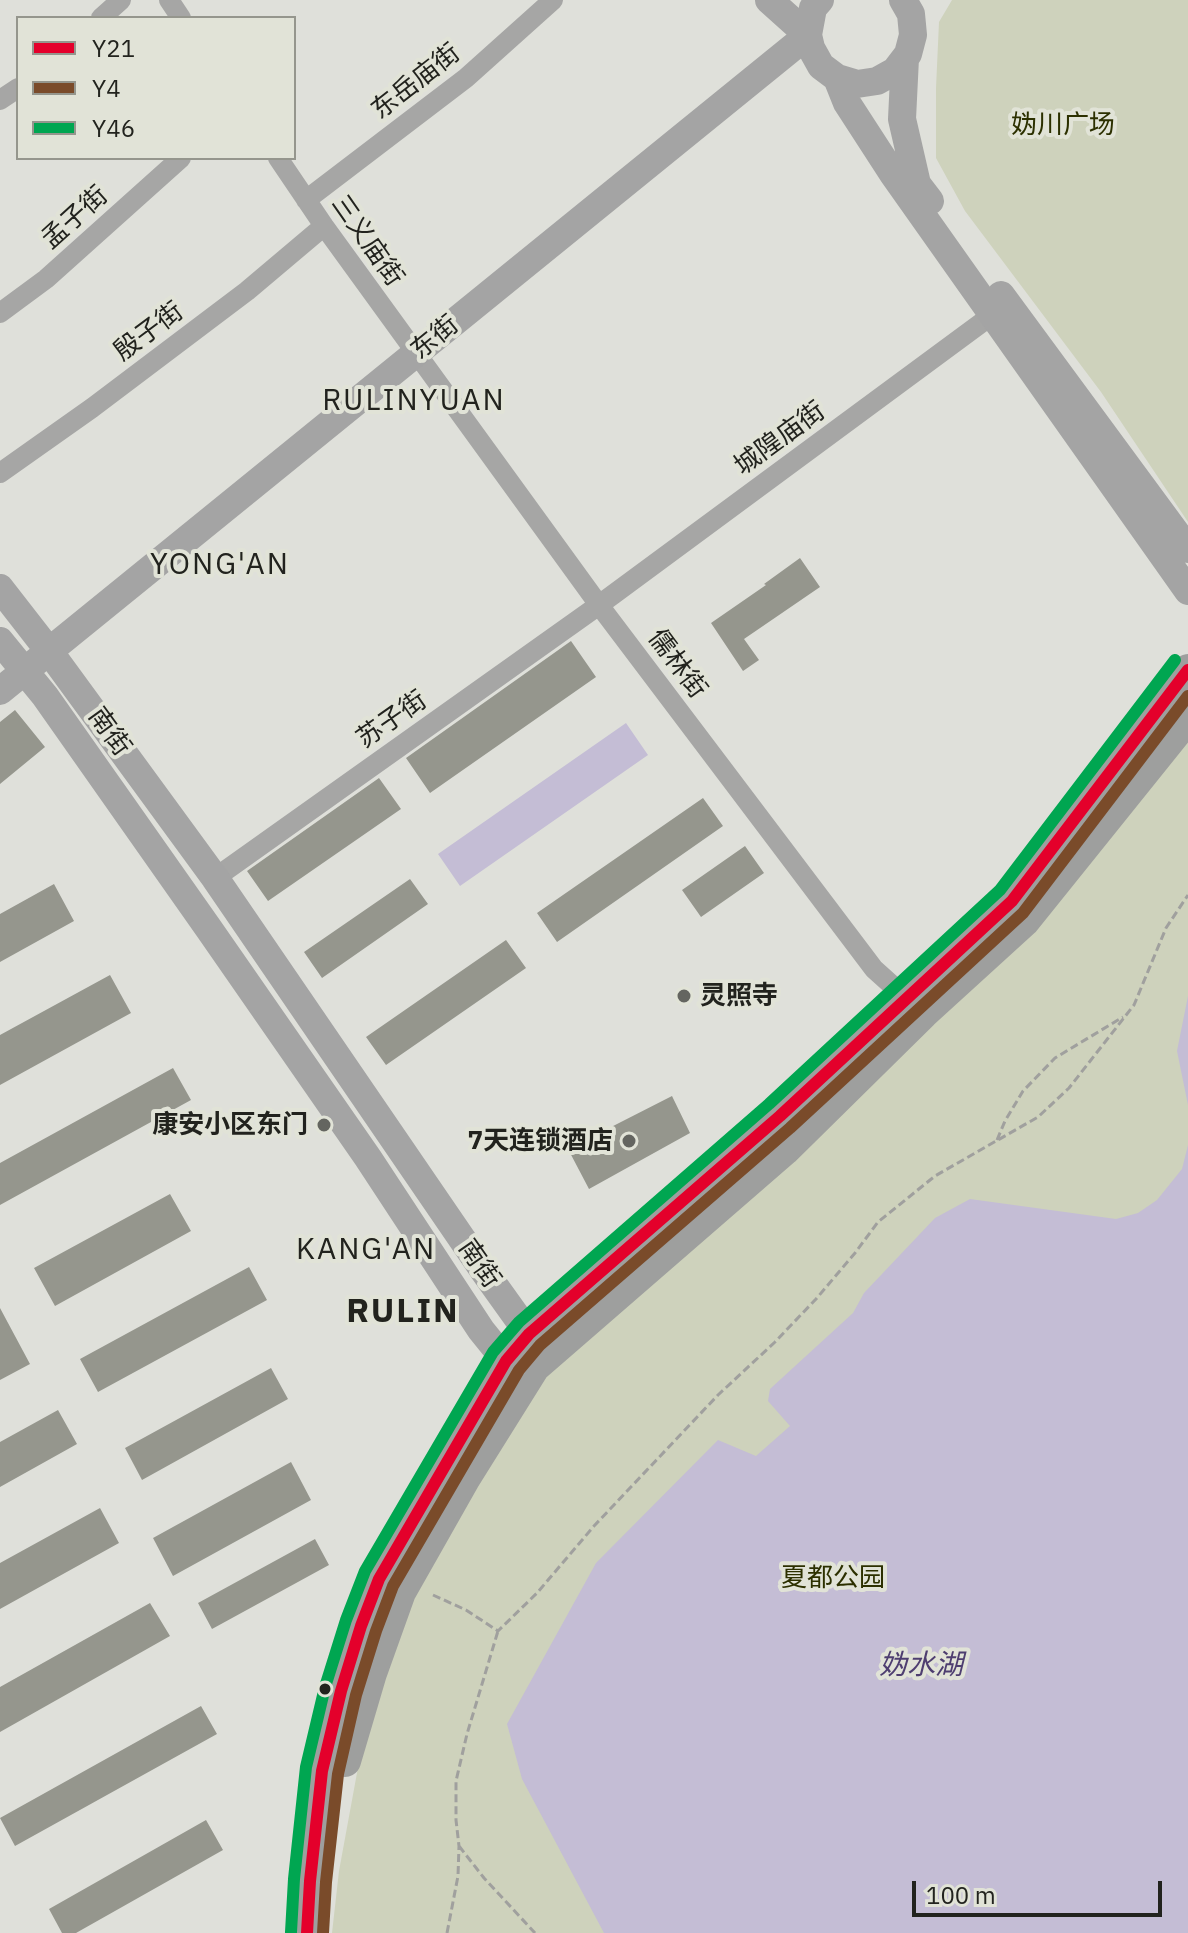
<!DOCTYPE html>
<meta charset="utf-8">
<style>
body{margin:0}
#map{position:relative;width:1188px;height:1933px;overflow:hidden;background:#dfe0da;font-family:"IBM Plex Sans",sans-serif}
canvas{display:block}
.legend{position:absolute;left:16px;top:16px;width:280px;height:144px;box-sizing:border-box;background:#e1e3d7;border:2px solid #95968d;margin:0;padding:10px 14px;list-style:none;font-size:24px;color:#22231e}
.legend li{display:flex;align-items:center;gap:16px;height:40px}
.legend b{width:40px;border:2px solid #95968d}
.scale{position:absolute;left:912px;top:1881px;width:250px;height:36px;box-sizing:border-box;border:4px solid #22231e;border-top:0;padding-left:10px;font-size:24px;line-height:28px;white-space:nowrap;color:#22231e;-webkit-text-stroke:6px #e1e3d7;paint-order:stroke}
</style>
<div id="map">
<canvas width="1188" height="1933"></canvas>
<ul class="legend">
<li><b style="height:10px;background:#e4002b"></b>Y21</li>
<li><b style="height:10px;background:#7a4b2a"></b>Y4</li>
<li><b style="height:10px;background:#00a651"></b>Y46</li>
</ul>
<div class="scale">100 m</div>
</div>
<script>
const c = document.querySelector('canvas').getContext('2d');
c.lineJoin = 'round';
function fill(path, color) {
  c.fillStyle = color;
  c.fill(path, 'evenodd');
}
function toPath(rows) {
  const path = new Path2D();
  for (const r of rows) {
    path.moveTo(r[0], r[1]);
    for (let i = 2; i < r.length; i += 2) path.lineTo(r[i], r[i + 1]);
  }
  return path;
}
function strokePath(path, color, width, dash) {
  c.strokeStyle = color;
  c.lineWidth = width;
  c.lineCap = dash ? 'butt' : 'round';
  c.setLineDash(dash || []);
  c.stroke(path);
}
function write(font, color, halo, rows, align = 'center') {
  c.font = font + ' "IBM Plex Sans","Noto Sans SC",sans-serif';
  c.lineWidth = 8;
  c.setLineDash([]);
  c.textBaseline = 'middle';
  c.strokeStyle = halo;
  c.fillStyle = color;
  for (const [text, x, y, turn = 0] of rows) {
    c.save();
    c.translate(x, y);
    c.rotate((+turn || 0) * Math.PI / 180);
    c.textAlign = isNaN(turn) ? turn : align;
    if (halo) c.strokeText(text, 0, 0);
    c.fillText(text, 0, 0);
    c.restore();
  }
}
fill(toPath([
 [952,0,1188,0,1188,522,1101,392,965,211,936,158,936,88,939,22],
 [1188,717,1188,1933,332,1933,339,1871,359,1762,385,1674,412,1599,534,1367]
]), '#ced2bc');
fill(toPath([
 [626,723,648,755,460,886,438,854],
 [1188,996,1188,1105,1177,1051],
 [1188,1145,1188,1933,604,1933,522,1779,507,1724,596,1563,718,1440,756,1456,790,1426,768,1401,770,1389,853,1313,864,1293,935,1218,970,1199,1116,1219,1138,1213,1157,1200,1182,1169]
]), '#c4bdd5');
fill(toPath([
 [800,558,820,587,744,639,759,660,743,671,711,623,766,585,764,584],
 [571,641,596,677,430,793,406,758],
 [15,710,45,747,0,784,0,722],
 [379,778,401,809,268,901,247,871],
 [703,798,723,826,557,942,537,913],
 [745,846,764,873,701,917,682,890],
 [410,879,428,904,322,978,304,952],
 [54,884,74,921,0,962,0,914],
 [506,940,526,968,386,1065,366,1037],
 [110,975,131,1013,0,1085,0,1035],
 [173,1068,191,1100,0,1205,0,1163],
 [672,1096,690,1133,589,1189,568,1149],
 [170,1194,191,1231,55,1306,34,1268],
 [249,1267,267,1300,98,1392,80,1359],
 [0,1308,30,1364,0,1380],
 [271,1368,288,1399,142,1480,125,1448],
 [58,1410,77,1444,0,1487,0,1442],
 [291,1462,311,1500,173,1576,153,1538],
 [100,1508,119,1543,0,1609,0,1563],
 [315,1539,329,1565,212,1629,198,1603],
 [150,1603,170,1636,0,1732,0,1687],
 [201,1706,217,1734,15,1846,0,1818],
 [206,1820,223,1850,76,1933,62,1933,49,1909]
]), '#95968d');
strokePath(toPath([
 [997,1140,1005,1121,1023,1091,1055,1058,1123,1017],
 [433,1595,466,1610,498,1631,537,1593,594,1526,718,1395,775,1342,816,1299,855,1253,878,1222,935,1176,1038,1117,1069,1088,1134,1005,1166,928,1188,895],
 [459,1846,484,1878,535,1933],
 [447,1933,458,1876,459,1846,456,1820,456,1781,467,1734,498,1631]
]), '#a0a09e', 3, [8, 4]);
strokePath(toPath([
 [169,0,181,18],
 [101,18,121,0],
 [0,100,18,88],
 [278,158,324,226,599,605,874,969,914,1005],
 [306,200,466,78,553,0],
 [0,313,46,279,181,158],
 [0,473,92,408,247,291,324,226],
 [215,878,599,605,992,315]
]), '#a6a6a5', 20);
strokePath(toPath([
 [820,0,813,8,808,35,811,48,821,66,837,78,857,84,877,81,895,71,908,54,913,35,911,14,903,0],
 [905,58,902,119,917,184,930,201],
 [837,78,847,103,893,174,1188,591],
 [1001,295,1188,549],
 [0,588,49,651,215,878,486,1274,529,1334,534,1367,506,1361,481,1330,368,1158,209,929,45,696,0,641],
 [0,691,808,35,769,0]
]), '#a4a4a4', 28);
strokePath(toPath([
 [345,1761,371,1673,400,1592,464,1479,534,1367,784,1150,923,1013,1024,921,1188,717],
 [307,1933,310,1881,322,1771,341,1691,361,1626,379,1579,506,1361,529,1334,780,1116,1012,901,1188,670]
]), '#9e9f9e', 32);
strokePath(toPath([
 [307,1933,310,1881,322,1771,341,1691,361,1626,379,1579,506,1361,529,1334,780,1116,1012,901,1188,670]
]), '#e4002b', 12);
strokePath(toPath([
 [323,1933,326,1882,338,1774,356,1695,376,1631,393,1586,519,1370,540,1345,790,1128,1023,913,1188,696]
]), '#7a4b2a', 12);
strokePath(toPath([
 [291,1932,294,1879,306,1767,325,1687,346,1620,365,1571,493,1352,519,1322,769,1104,1000,890,1175,660]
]), '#00a651', 12);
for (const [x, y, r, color] of [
 [684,996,8,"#646560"],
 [324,1125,8,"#646560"],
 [629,1141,8,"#646560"],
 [325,1689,7,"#22231e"]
]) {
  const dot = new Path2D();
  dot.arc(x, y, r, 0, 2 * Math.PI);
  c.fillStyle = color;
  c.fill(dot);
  strokePath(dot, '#e1e3d7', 3);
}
write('26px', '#22231e', '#e1e3d7', [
 ["东岳庙街",416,82,-38],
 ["孟子街",75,218,-42],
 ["三义庙街",367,241,55],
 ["殷子街",149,332,-37],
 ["东街",435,338,-39],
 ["城隍庙街",780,439,-36],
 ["儒林街",677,664,53],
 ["苏子街",392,720,-35],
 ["南街",109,732,54],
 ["南街",479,1264,55]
]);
write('26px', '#2c3000', '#e1e3d7', [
 ["妫川广场",1063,125],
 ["夏都公园",833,1578]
]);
write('bold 26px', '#22231e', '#e1e3d7', [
 ["灵照寺",700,996,"left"],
 ["康安小区东门",308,1125],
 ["7天连锁酒店",613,1141]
], 'right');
write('italic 28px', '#4e3e70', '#e1e3d7', [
 ["妫水湖",921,1666]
]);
c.letterSpacing = '2px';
write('30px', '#22231e', '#e1e3d7', [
 ["RULINYUAN",414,401],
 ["YONG'AN",220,565],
 ["KANG'AN",366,1250]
]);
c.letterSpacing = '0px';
c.letterSpacing = '2px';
write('bold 34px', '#22231e', '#e1e3d7', [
 ["RULIN",403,1312]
]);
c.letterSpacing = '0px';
</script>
